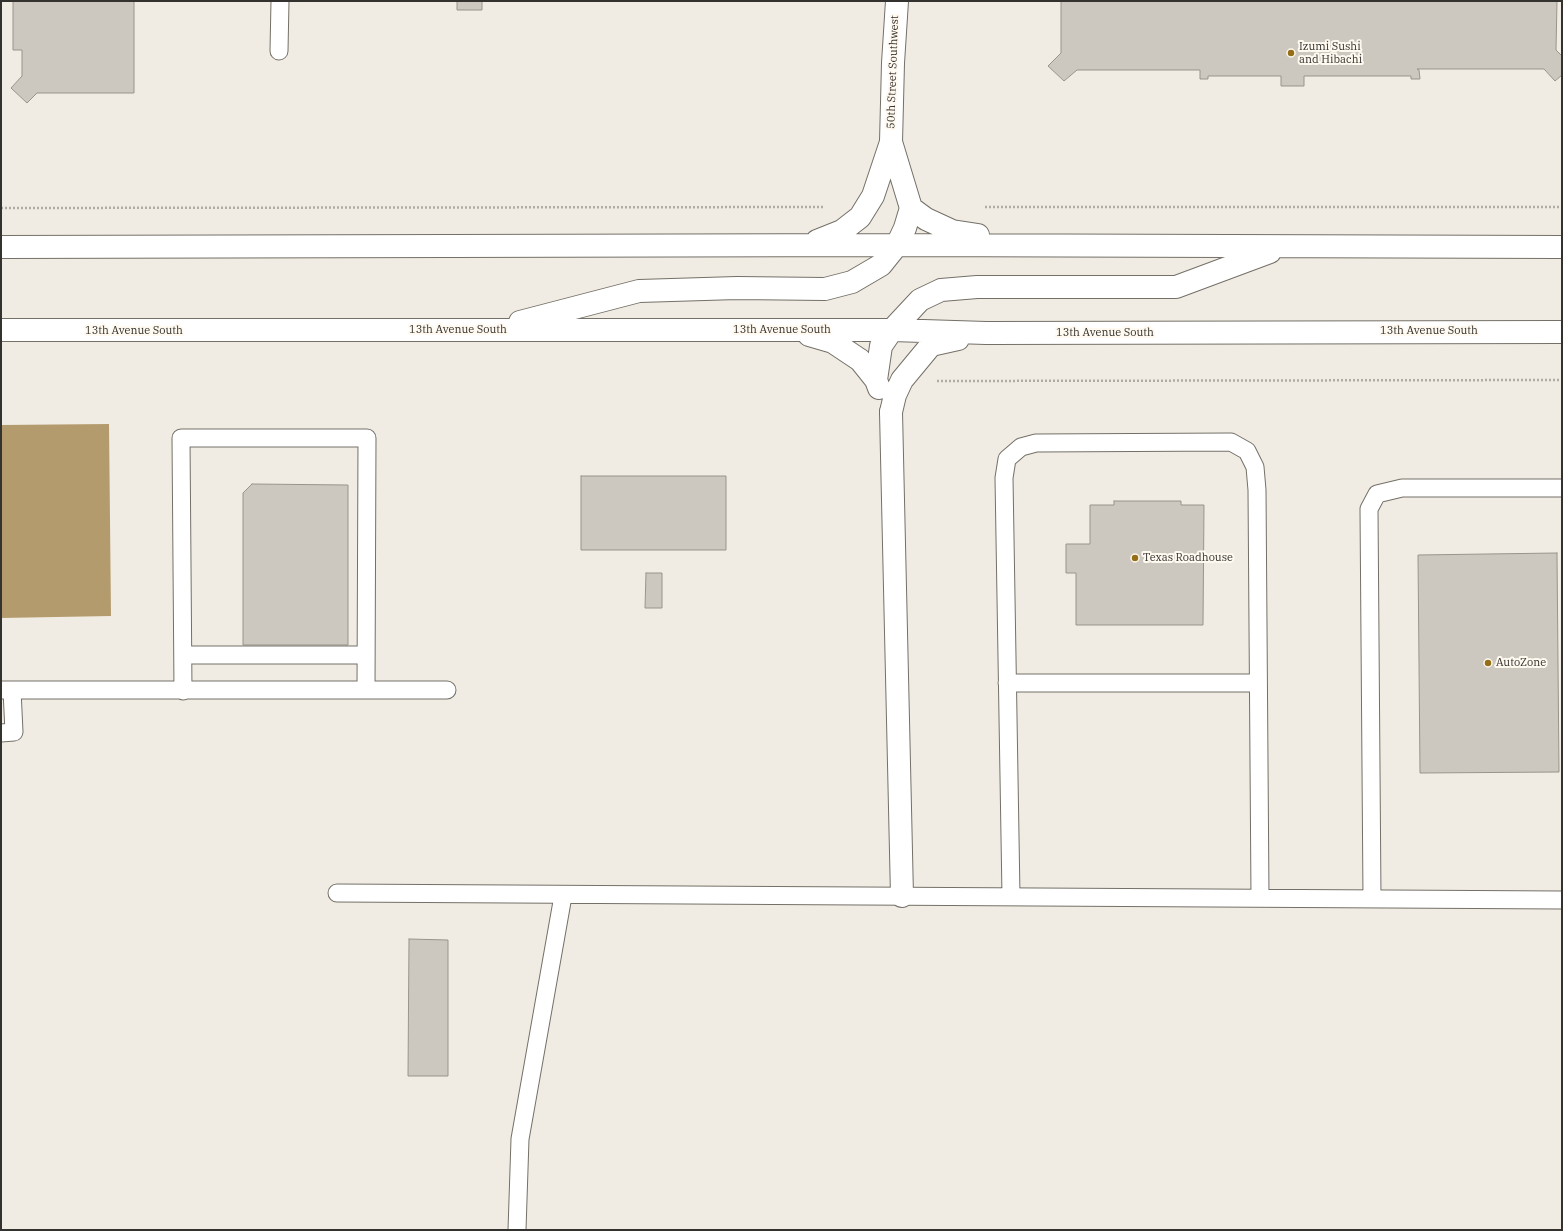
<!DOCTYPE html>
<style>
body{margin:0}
#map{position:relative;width:1563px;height:1231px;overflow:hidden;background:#f1ece3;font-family:"IBM Plex Serif",serif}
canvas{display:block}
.frame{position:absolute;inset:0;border:2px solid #34322f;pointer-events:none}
</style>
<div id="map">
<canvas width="1563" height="1231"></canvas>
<div class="frame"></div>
</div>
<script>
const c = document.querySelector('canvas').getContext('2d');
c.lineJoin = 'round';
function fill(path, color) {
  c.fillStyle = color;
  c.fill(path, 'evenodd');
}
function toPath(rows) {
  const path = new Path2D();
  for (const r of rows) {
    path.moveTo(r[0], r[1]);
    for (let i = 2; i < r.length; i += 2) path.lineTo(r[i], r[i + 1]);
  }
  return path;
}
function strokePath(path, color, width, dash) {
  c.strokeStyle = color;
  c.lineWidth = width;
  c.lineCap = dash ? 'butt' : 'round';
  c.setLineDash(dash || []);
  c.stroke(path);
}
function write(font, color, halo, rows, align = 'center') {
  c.font = font + ' "IBM Plex Serif",serif';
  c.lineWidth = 4;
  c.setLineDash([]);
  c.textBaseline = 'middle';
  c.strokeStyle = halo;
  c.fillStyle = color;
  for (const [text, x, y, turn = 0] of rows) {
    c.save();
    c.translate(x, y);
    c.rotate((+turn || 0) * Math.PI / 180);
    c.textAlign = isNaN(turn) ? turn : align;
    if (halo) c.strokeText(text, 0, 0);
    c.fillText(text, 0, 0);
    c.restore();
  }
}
fill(toPath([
 [109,424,111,616,1,618,1,425]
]), '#b49b6d');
const building = toPath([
 [13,1,134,1,134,93,37,93,27,103,11,88,22,76,22,50,13,50,13,1],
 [457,1,482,1,482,10,457,10,457,1],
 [1060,1,1557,1,1556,50,1562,56,1562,75,1555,81,1544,69,1417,69,1419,70,1420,79,1411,79,1411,76,1304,76,1304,86,1281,86,1281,76,1208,76,1208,79,1200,79,1200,70,1077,70,1064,81,1048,66,1061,53,1061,2,1060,1],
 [581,476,726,476,726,550,581,550,581,476],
 [252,484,348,485,348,645,243,645,243,493,252,484],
 [1114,501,1181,501,1181,505,1204,505,1203,625,1076,625,1076,573,1066,573,1066,544,1090,544,1090,505,1114,505,1114,501],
 [1557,553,1559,772,1420,773,1418,555,1557,553],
 [646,573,662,573,662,608,645,608,646,573],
 [409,939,448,940,448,1076,408,1076,409,939]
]);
fill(building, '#cdc8bf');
strokePath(building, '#99948b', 1);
const lane = toPath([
 [279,51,280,1],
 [183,655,366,655],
 [1007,683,1258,683],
 [1,690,447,690],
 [183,691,181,438,367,438,366,690],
 [1,733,14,732,12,690],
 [337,893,1562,900],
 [1011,896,1004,478,1007,459,1021,447,1036,443,1231,442,1247,451,1255,467,1257,490,1260,897],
 [1372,898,1369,509,1377,494,1402,488,1562,488],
 [517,1230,520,1139,563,896]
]);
const street = toPath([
 [891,142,893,63,897,1],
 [891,412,902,896]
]);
const secondary = toPath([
 [911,208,926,219,952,231,978,235],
 [817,241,842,231,860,217,873,196,891,142],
 [1,247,897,245,1562,247],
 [520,322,639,291,737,288,825,289,852,282,881,265,897,245,905,228,911,208,891,142],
 [1,330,892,330,986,333,1562,332],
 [809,335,833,342,860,360,876,380,879,388],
 [876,380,881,346,892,330,920,300,941,290,977,287,1176,287,1270,252],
 [891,412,895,395,902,380,931,345,958,339]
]);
strokePath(lane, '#747068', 19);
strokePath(street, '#747068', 24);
strokePath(secondary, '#747068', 24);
strokePath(toPath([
 [985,207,1562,207],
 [1,208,824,207],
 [937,381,1562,380]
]), '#b0aca5', 2.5, [2, 2]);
strokePath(lane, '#fff', 17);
strokePath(street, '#fff', 22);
strokePath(secondary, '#fff', 22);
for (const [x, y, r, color] of [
 [1291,53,4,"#956f18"],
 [1135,558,4,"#956f18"],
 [1488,663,4,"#956f18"]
]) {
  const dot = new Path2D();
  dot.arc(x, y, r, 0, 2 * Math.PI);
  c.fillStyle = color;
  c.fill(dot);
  strokePath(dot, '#fff9f0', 1.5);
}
write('11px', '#34322f', '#fff9f0', [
 ["Izumi Sushi",1299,47],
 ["and Hibachi",1299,60],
 ["Texas Roadhouse",1143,558],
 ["AutoZone",1496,663]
], 'left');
write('11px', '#34322f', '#fff9f0', [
 ["50th Street Southwest",893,72,-88],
 ["13th Avenue South",458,330],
 ["13th Avenue South",782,330],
 ["13th Avenue South",134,331],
 ["13th Avenue South",1429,331],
 ["13th Avenue South",1105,333]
]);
</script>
